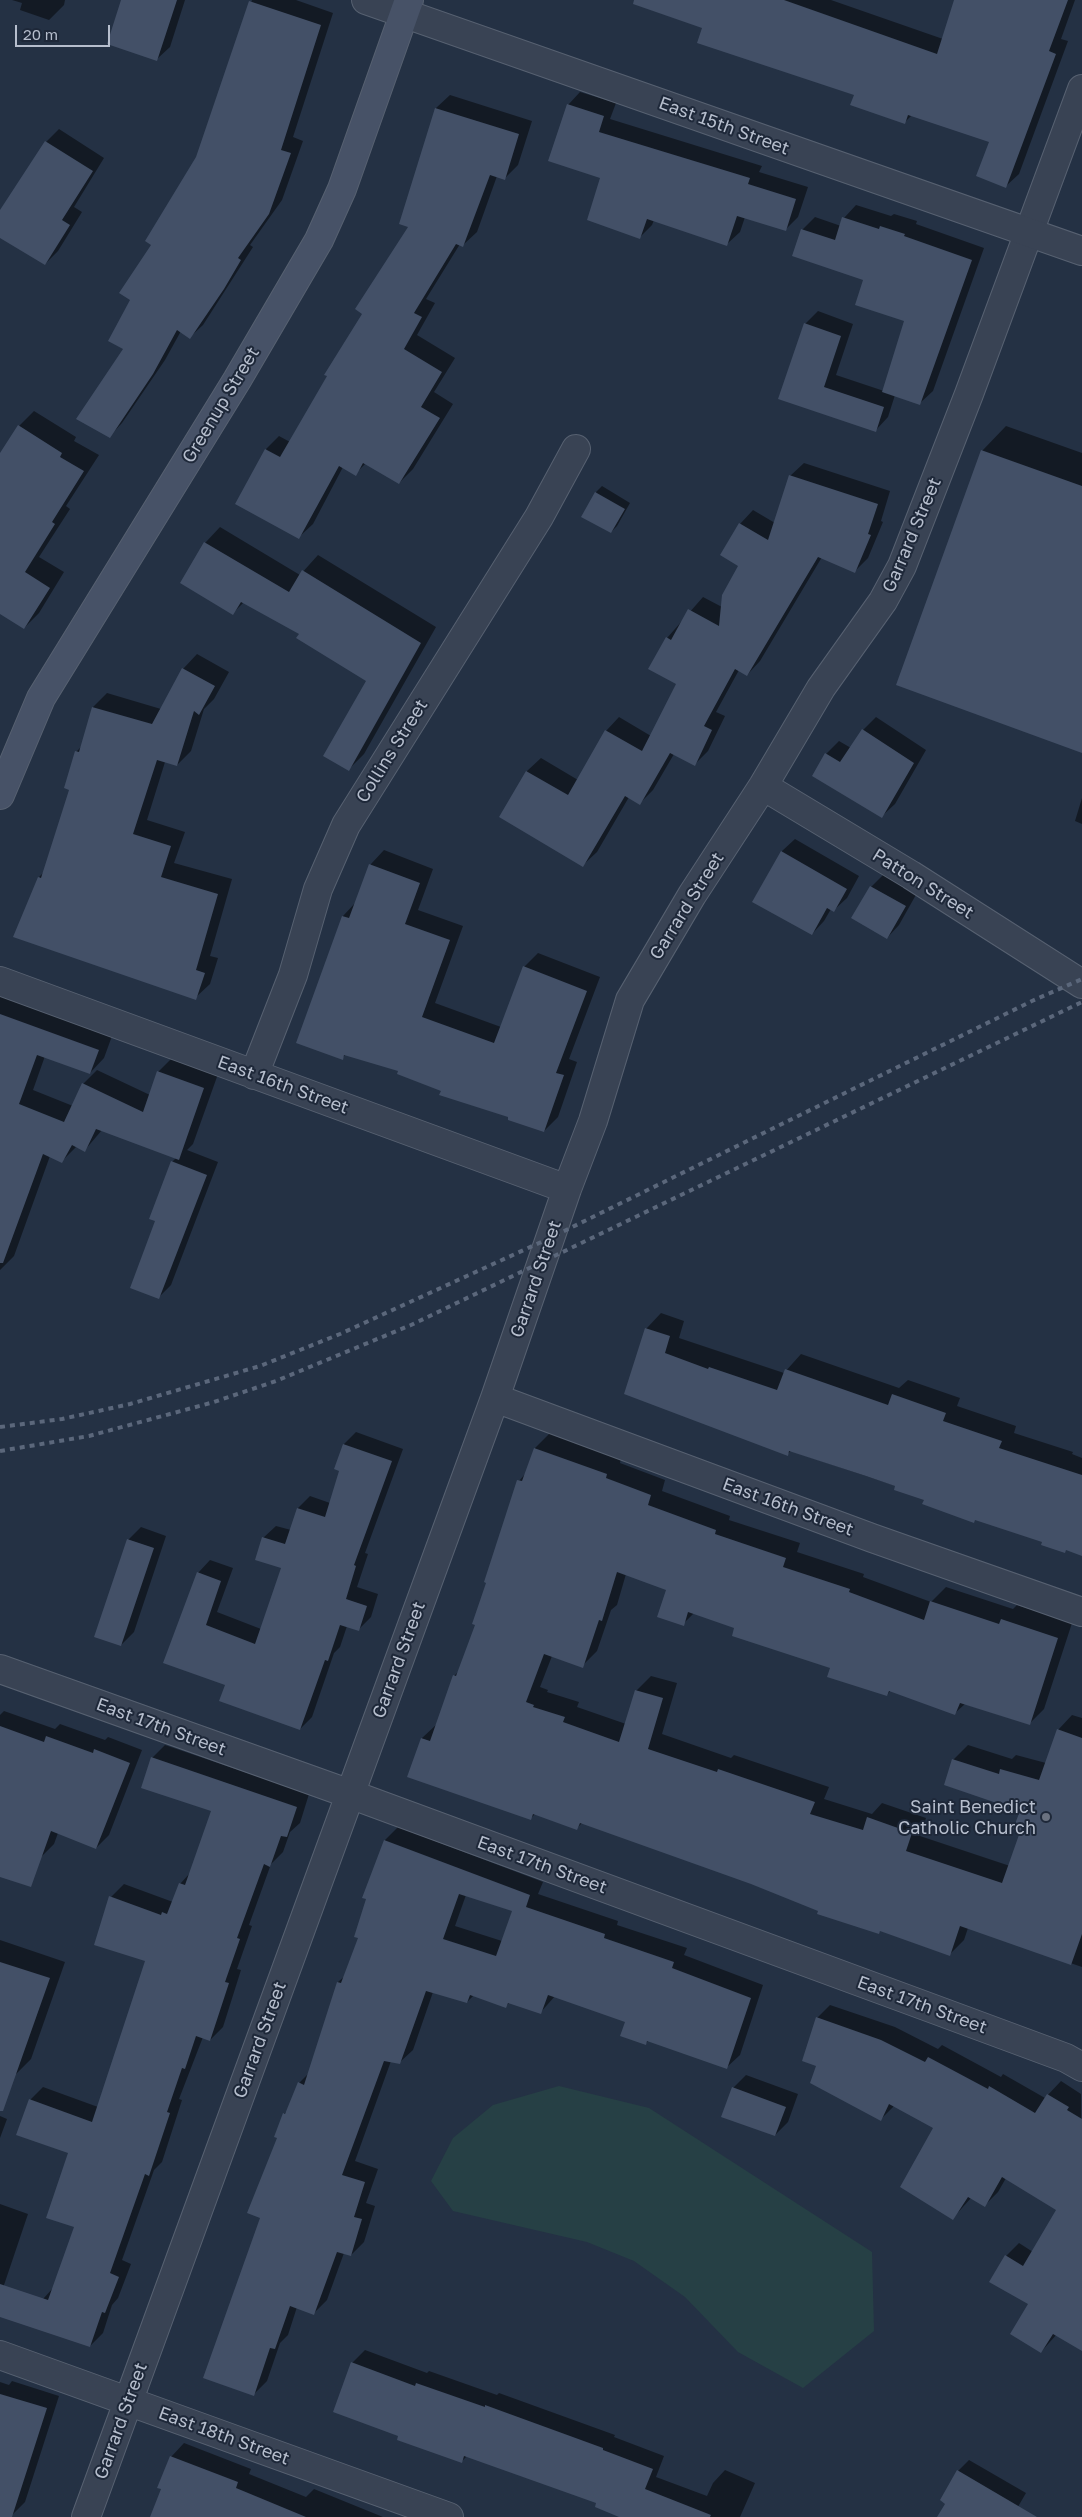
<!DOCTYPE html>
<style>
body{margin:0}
#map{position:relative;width:1082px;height:2517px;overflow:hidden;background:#243144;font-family:"Golos Text",sans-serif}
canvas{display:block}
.scale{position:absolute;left:15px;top:25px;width:95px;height:22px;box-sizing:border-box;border:2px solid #b6becd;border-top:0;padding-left:6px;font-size:15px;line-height:18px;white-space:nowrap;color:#b6becd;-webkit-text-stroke:4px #1e2839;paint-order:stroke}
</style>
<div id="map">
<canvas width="1082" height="2517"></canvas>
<div class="scale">20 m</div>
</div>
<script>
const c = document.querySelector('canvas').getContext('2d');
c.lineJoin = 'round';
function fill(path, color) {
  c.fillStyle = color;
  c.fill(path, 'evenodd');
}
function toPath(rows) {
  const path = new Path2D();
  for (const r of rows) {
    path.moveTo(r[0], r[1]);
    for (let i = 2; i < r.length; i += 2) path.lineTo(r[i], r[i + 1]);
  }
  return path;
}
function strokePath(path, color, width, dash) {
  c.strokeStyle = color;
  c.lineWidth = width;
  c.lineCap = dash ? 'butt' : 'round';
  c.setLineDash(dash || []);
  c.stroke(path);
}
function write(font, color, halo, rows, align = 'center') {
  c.font = font + ' "Golos Text",sans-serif';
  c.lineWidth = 4;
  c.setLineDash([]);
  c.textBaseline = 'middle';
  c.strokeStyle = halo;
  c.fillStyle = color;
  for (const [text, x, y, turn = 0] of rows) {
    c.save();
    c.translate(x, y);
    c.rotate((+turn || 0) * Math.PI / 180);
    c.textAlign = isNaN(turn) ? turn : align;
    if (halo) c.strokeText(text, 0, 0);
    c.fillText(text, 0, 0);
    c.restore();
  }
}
fill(toPath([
 [559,2086,649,2108,872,2252,874,2331,803,2388,738,2352,685,2297,634,2261,587,2242,453,2211,431,2181,453,2138,493,2105]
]), '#264045');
fill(toPath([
 [12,0,65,0,64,5,49,20,20,10,22,3],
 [122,0,185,0,170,47,157,59],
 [252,0,296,0,333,13,293,137,303,141,282,200,250,245,253,247,203,325,190,337,181,331,165,360,122,423,110,436,132,300,152,245,198,158],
 [656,0,831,0,943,39,955,0,1075,0,1061,39,1068,41,1019,174,1006,186,990,141,912,115,904,123,855,94,704,27],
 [580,92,616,103,610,119,762,166,759,172,808,187,798,217,786,229,745,217,740,232,727,244,654,220,652,225,640,237,602,178,568,105],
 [450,95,532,121,518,165,505,178,497,176,477,232,463,245,460,244,426,299,435,303,417,335,455,358,434,392,453,404,413,469,399,483,366,463,355,474,343,467,313,524,299,537,266,449,279,436,290,442,364,313,410,226,436,108],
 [59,129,104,158,74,207,82,212,58,251,45,264,0,237,0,212,46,142],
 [856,205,891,216,894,214,917,221,916,224,984,248,933,391,920,403,895,395,888,417,876,430,780,398,805,324,818,311,853,324,836,375,884,391,906,320,864,279,802,230,815,217,841,226,844,218],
 [34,411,76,437,74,441,99,455,66,506,70,509,39,557,64,572,39,613,24,628,0,580,0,455,19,426],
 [1006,426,1082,453,1082,752,982,451],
 [804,463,890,491,881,521,883,522,868,558,855,571,822,557,760,661,747,675,739,670,716,712,725,716,708,751,695,764,674,754,653,790,640,803,629,797,597,852,583,865,501,816,527,771,541,758,578,780,606,731,619,717,651,736,677,683,667,638,703,597,722,607,739,565,740,524,753,510,775,523,790,476],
 [602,486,630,503,617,526,611,532,596,492],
 [220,527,300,575,318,555,436,627,364,754,349,769,368,681,300,634,244,602,233,613,205,543],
 [197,654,229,672,214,699,204,709,191,751,177,765,165,762,147,820,185,832,174,863,232,879,210,956,218,958,210,984,195,998,39,877,44,872,71,789,65,787,77,751,82,746,93,707,107,693,161,709,183,669],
 [876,717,926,750,895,804,882,816,826,754,839,741,851,748,863,730],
 [1082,798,1082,824,1075,821],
 [795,839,859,876,847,898,834,910,831,909,824,921,812,934,753,901,782,851],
 [384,850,433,869,418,910,463,926,435,1003,501,1027,524,967,538,953,600,977,569,1059,577,1062,558,1117,544,1131,400,1071,346,1054,342,1058,343,916,356,902,371,864],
 [884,874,917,893,899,925,887,938,871,887],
 [0,995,112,1036,104,1058,90,1073,45,1056,33,1090,73,1106,83,1084,97,1070,150,1095,158,1072,172,1058,218,1074,193,1144,187,1150,218,1162,171,1285,159,1297,156,1220,172,1162,176,1158,102,1130,85,1150,76,1147,62,1161,50,1156,14,1256,0,1270],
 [661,1313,684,1321,679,1338,784,1373,801,1354,899,1388,908,1380,960,1398,957,1406,1016,1426,1014,1433,1073,1452,1072,1454,1082,1458,1082,1555,896,1486,791,1451,787,1454,625,1393,646,1329],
 [356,1432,403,1449,365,1553,368,1554,357,1587,378,1594,371,1617,359,1629,347,1626,340,1647,334,1653,312,1717,300,1729,227,1685,165,1662,198,1573,210,1560,233,1568,217,1612,261,1629,283,1567,263,1538,276,1526,291,1530,298,1508,310,1496,330,1503,341,1470,344,1444],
 [550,1433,621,1459,620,1463,665,1480,662,1491,730,1516,729,1520,800,1543,797,1552,864,1574,863,1577,931,1602,946,1587,1013,1609,1017,1605,1072,1623,1044,1709,1029,1724,965,1704,955,1713,891,1690,887,1695,831,1668,736,1627,694,1613,683,1624,668,1589,626,1574,617,1605,611,1610,597,1651,582,1666,552,1656,540,1687,548,1690,547,1692,579,1702,577,1707,626,1724,636,1691,651,1676,677,1683,662,1734,731,1758,734,1755,829,1787,824,1799,872,1814,882,1803,926,1818,920,1836,1010,1866,1022,1832,1021,1810,953,1760,968,1745,1012,1759,1016,1755,1046,1763,1058,1730,1072,1715,1082,1718,1082,1967,968,1928,964,1940,950,1954,881,1930,878,1933,751,1882,582,1823,577,1828,536,1813,531,1818,409,1776,422,1738,437,1724,454,1676,459,1671,477,1625,519,1481,526,1473,535,1448],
 [141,1527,166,1536,134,1632,121,1645,128,1540],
 [4,1711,55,1729,60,1724,105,1740,108,1737,142,1750,109,1835,96,1848,58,1833,54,1844,41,1857,0,1831,0,1715],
 [165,1745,309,1794,300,1823,290,1832,283,1852,271,1864,249,1925,252,1926,237,1969,241,1970,223,2027,210,2040,203,2037,179,2099,182,2100,162,2162,154,2170,122,2260,131,2264,118,2298,112,2305,103,2333,90,2346,43,2299,53,2288,76,2226,69,2152,30,2100,43,2087,98,2107,147,1961,111,1897,124,1884,173,1902,180,1884,190,1873,212,1811,152,1758],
 [398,1827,543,1882,538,1894,618,1921,617,1925,687,1948,684,1955,763,1985,740,2055,726,2068,649,2040,645,2044,627,2021,555,1996,541,2012,510,2002,506,2006,474,1995,467,2002,433,1992,413,2050,399,2063,391,2061,355,2161,378,2169,366,2203,375,2206,364,2242,351,2255,344,2253,327,2300,314,2313,297,2307,288,2335,280,2343,267,2381,254,2394,261,2218,278,2137,284,2114,288,2110,299,2083,309,2073,338,1982,346,1975,359,1937,385,1840],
 [466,1895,513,1910,502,1941,455,1926],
 [0,1940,65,1962,31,2059,16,2074,0,2069],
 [830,2005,895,2027,938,2049,942,2045,1001,2077,1003,2074,1045,2098,1061,2081,1081,2094,1082,2350,1057,2334,1041,2352,1030,2304,1006,2256,1019,2243,1033,2252,1058,2209,1006,2178,998,2192,985,2205,971,2198,953,2218,935,2127,894,2106,881,2119,818,2065,817,2018],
 [746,2075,798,2094,788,2122,775,2135,733,2088],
 [0,2116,7,2119,0,2138],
 [0,2204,28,2214,3,2288,0,2291],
 [365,2350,427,2373,429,2371,497,2395,499,2393,615,2435,614,2437,664,2456,656,2477,707,2496,713,2483,725,2470,755,2483,740,2517,623,2517,598,2502,468,2455,461,2462,400,2436,352,2363],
 [12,2381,59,2396,25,2502,12,2515,0,2514,0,2382,9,2385],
 [184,2443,251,2469,249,2474,306,2497,314,2489,383,2517,155,2517,171,2457],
 [969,2460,1026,2493,1012,2517,939,2517,947,2503,958,2471]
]), '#0007');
fill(toPath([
 [121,0,177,0,157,61,107,44],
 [634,0,784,0,937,54,954,0,1068,0,1049,51,1056,54,1006,188,976,176,989,142,908,115,905,124,850,105,854,95,697,43,702,28,633,4],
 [249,1,321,25,281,150,291,153,269,214,238,258,241,260,224,289,190,339,177,330,153,374,110,438,76,419,123,349,108,341,130,300,119,293,151,245,145,241,196,157],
 [567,104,604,116,599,132,750,178,748,184,796,199,786,231,737,216,727,246,647,219,640,239,587,220,600,178,548,161],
 [435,108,519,134,505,180,490,175,463,247,456,244,414,313,422,317,404,349,442,372,421,407,440,418,399,484,363,463,356,476,339,466,299,539,235,504,265,449,280,457,327,376,324,375,362,314,355,309,408,227,399,224],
 [45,141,93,171,62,220,70,225,45,265,0,238,0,210],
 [842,217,879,229,880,226,905,234,904,236,972,260,920,405,882,392,904,321,855,305,863,280,792,256,801,229,835,240],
 [804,323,841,336,824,387,884,407,876,432,778,399],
 [18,425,62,453,60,457,84,471,52,522,55,524,25,572,50,588,24,629,0,614,0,453],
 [981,450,1082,486,1082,753,896,685],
 [789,475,878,504,868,534,871,535,855,573,818,557,747,676,735,669,704,726,712,730,695,766,670,753,640,805,625,796,583,867,499,817,526,771,568,795,605,730,642,751,676,684,648,669,666,637,671,640,688,609,719,626,722,595,738,566,720,555,739,523,768,540],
 [595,492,625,509,611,533,581,517],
 [204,542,289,592,302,570,421,643,349,771,323,756,366,681,296,638,299,634,241,602,233,615,180,583],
 [182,668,215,686,199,715,194,711,177,766,157,760,133,834,171,846,161,877,218,894,196,970,205,973,196,1000,13,937,38,877,41,878,69,790,64,788,75,751,79,752,92,707,152,724],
 [862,729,914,763,882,818,812,776,825,753,840,762],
 [781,851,847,889,834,912,827,908,812,935,752,902],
 [369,864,420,883,405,924,450,940,422,1017,494,1043,523,966,587,991,556,1073,564,1075,544,1132,508,1120,508,1117,439,1095,441,1091,397,1074,398,1071,344,1055,343,1060,296,1043,342,916,349,918],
 [870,886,906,906,887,939,851,918],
 [0,1014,99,1050,90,1074,37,1055,19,1104,64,1122,82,1083,143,1112,157,1071,204,1088,179,1160,96,1129,85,1152,72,1145,62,1163,43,1154,3,1263,0,1263],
 [171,1161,207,1175,159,1299,130,1288,155,1221,149,1219],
 [645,1328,670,1336,665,1353,708,1369,709,1367,777,1390,785,1369,888,1405,892,1394,946,1413,943,1421,1002,1441,999,1448,1082,1475,1082,1556,1066,1550,1065,1553,1041,1545,1042,1542,975,1520,974,1523,922,1504,924,1500,894,1490,895,1486,866,1476,789,1451,788,1456,624,1394],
 [343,1444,392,1461,354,1565,356,1566,346,1599,367,1606,359,1631,340,1625,328,1661,325,1660,300,1730,219,1701,225,1685,163,1663,197,1572,221,1581,206,1625,255,1644,281,1568,255,1560,262,1537,285,1544,297,1508,325,1517,339,1471,334,1469],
 [534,1448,607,1474,606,1478,651,1495,648,1505,716,1530,715,1534,786,1558,783,1567,850,1589,849,1592,924,1620,930,1601,999,1624,1001,1619,1058,1638,1030,1725,960,1703,955,1715,889,1691,887,1696,827,1677,830,1668,732,1636,734,1628,688,1612,684,1626,657,1617,666,1590,617,1572,602,1621,599,1620,583,1668,544,1654,526,1702,534,1705,533,1707,565,1717,563,1722,619,1742,635,1690,663,1698,648,1749,717,1772,718,1769,815,1802,810,1814,863,1830,867,1817,912,1833,906,1851,1002,1883,1020,1832,1013,1829,1020,1811,944,1785,952,1759,999,1774,1000,1769,1039,1780,1057,1729,1082,1738,1082,1934,1071,1965,960,1926,950,1956,880,1931,879,1934,817,1914,818,1911,751,1884,580,1823,577,1830,533,1814,531,1820,407,1777,421,1738,430,1741,453,1675,456,1676,475,1625,472,1624,486,1583,484,1582,507,1511,517,1480,522,1481],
 [127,1539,154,1548,121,1646,94,1637],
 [0,1726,44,1742,46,1736,93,1753,94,1749,130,1763,96,1849,51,1831,31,1887,0,1877],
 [151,1757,297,1807,287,1837,281,1836,270,1867,264,1864,237,1938,240,1939,225,1982,229,1983,210,2041,196,2036,185,2069,182,2068,167,2112,170,2113,149,2176,145,2174,110,2273,119,2277,105,2313,102,2312,90,2347,0,2317,0,2284,48,2300,74,2227,46,2218,68,2153,16,2135,29,2099,92,2122,145,1961,94,1945,109,1896,161,1915,162,1912,167,1914,179,1883,185,1885,211,1811,141,1788],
 [384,1840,530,1895,526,1907,605,1934,604,1938,674,1962,672,1968,751,1998,727,2069,647,2041,646,2045,620,2036,625,2022,548,1995,541,2014,508,2003,506,2008,470,1995,467,2003,426,1991,400,2064,384,2061,342,2175,365,2182,354,2217,362,2219,351,2256,337,2252,314,2315,290,2306,275,2349,270,2348,254,2396,203,2378,260,2218,247,2213,277,2138,274,2137,283,2113,285,2114,298,2082,304,2085,337,1982,341,1983,358,1938,354,1937,366,1899,362,1898],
 [459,1894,512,1911,496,1956,443,1939],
 [0,1962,50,1978,3,2111,0,2111],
 [816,2017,881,2040,925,2062,928,2057,988,2089,989,2086,1035,2113,1047,2094,1069,2107,1067,2110,1082,2119,1082,2351,1053,2334,1041,2353,1010,2334,1028,2304,989,2282,1005,2255,1023,2266,1056,2210,1002,2177,985,2207,968,2197,953,2220,900,2187,933,2128,889,2104,881,2121,810,2083,816,2066,802,2061],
 [732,2087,786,2107,775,2136,721,2117],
 [351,2362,415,2386,416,2383,485,2407,485,2405,603,2448,603,2450,653,2469,645,2489,711,2515,710,2517,619,2517,595,2507,596,2503,464,2456,462,2463,397,2440,398,2436,333,2412],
 [0,2394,47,2408,12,2517,0,2517],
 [170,2456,238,2482,236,2488,306,2517,150,2517,161,2489,157,2488],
 [957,2470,1037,2517,937,2517,945,2504,940,2500]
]), '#435067');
const minor = toPath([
 [763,786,911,875,1082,984],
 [0,981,567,1189],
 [254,1075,293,975,318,889,346,825,539,517,576,449],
 [495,1398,872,1538,1082,1612],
 [0,1669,350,1794,939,2011,1066,2058,1082,2067],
 [0,2355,449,2517],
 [86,2517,495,1398,567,1189,593,1121,630,1000,692,895,763,786,821,688,883,601,902,566,969,394,1082,89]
]);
const tertiary = toPath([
 [366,0,1082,251]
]);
const secondary = toPath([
 [0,795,41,698,237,380,319,240,342,189,409,0]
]);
strokePath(minor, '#576171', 30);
strokePath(tertiary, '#576171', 30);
strokePath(secondary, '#576171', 30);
strokePath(minor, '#394354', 28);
strokePath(tertiary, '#394354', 28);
strokePath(secondary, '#475267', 28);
strokePath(toPath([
 [0,1427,62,1419,130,1404,260,1366,340,1334,550,1238,1032,1001,1082,979],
 [0,1451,89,1436,214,1402,276,1381,411,1325,1082,1002]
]), '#5b677b', 4, [5, 5]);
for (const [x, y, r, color] of [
 [1046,1817,5,"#6b7280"]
]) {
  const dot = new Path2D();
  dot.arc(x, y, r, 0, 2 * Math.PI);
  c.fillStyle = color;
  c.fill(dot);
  strokePath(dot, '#1e2839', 2);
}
write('18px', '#b6becd', '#1e2839', [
 ["East 15th Street",724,126,20],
 ["Greenup Street",221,405,-59],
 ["Garrard Street",912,535,-67],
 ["Collins Street",392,751,-58],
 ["Patton Street",923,884,32],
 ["Garrard Street",687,906,-58],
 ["East 16th Street",283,1085,20],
 ["Garrard Street",536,1279,-71],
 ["East 16th Street",788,1507,20],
 ["Garrard Street",399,1660,-70],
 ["East 17th Street",161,1727,20],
 ["East 17th Street",542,1865,20],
 ["East 17th Street",922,2005,20],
 ["Garrard Street",260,2040,-70],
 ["Garrard Street",121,2421,-70],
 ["East 18th Street",224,2436,20]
]);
write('18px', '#b6becd', '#1e2839', [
 ["Saint Benedict",1036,1807],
 ["Catholic Church",1036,1828]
], 'right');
</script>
